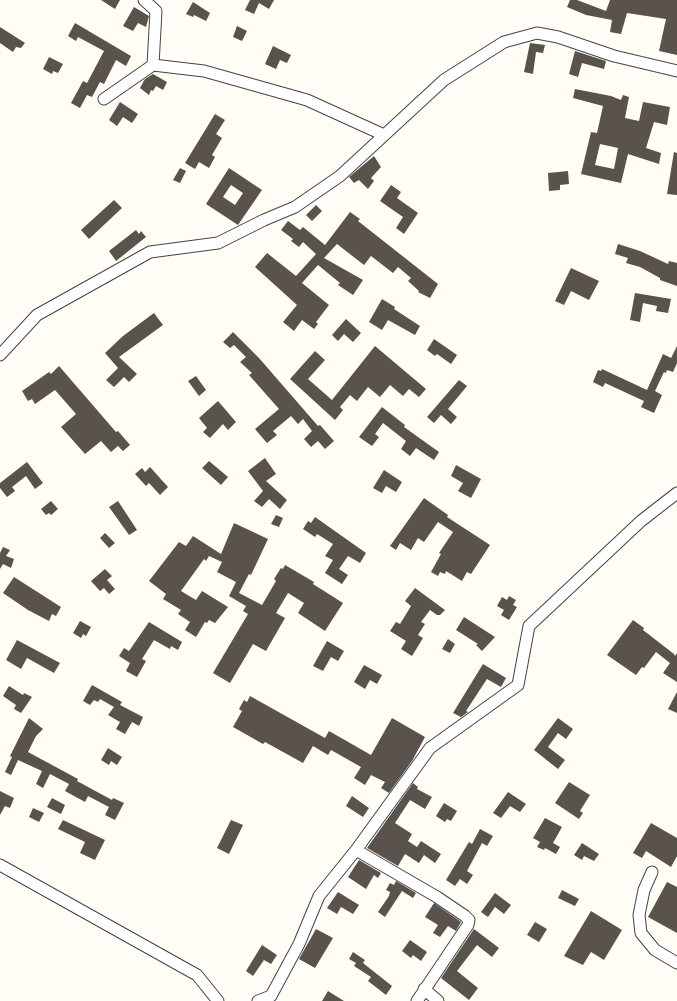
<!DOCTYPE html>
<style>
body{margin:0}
canvas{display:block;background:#fffdf5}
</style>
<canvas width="677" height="1001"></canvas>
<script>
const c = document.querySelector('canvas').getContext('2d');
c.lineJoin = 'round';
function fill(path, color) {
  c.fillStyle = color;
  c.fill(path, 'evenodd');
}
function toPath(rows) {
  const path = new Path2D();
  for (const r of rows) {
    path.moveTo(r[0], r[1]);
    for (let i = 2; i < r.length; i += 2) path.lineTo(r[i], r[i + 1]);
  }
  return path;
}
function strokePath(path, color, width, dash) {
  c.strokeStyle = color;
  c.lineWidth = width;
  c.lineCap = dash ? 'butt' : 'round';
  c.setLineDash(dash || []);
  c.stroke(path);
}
fill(toPath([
 [101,0,120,0,115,9],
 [250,0,274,0,269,9,259,3,254,14,245,10],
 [570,0,577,0,606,11,610,0,677,0,677,55,659,51,666,19,627,13,621,34,610,32,612,20,586,15,567,7],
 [193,2,210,13,206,21,194,15,193,17,186,14],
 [134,7,149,16,146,27,138,23,133,31,123,26],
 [75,23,131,56,126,66,116,60,104,84,100,82,92,97,87,95,80,108,71,103,83,81,87,83,104,51,78,37,76,41,68,36],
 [237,26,247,31,242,41,233,37],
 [0,27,25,43,21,48,16,47,13,52,0,43],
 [530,43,545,45,543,53,536,52,533,74,524,72],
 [273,46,291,55,287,63,280,60,276,69,265,64],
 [575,51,606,61,604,69,582,63,578,77,569,74],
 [49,57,63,64,58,73,53,71,52,74,43,69],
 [153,74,167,82,163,90,156,86,153,91,151,90,149,95,140,88,145,79],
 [575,89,611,96,621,100,623,95,629,97,625,118,639,121,643,102,670,107,667,125,654,122,646,148,661,153,659,164,628,154,621,183,581,174,591,132,597,133,603,106,573,98],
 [600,144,618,148,614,169,595,165],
 [120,102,138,114,132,123,123,117,117,126,109,120],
 [215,114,225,120,216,134,222,138,212,155,215,157,209,168,199,162,195,169,185,163],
 [674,152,677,153,677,195,667,194],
 [374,156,381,167,371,178,374,181,368,189,359,180,354,183,349,177],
 [180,168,186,171,180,183,173,180],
 [229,168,262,190,238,225,206,204],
 [231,185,243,193,235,205,223,197],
 [568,171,569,184,560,185,560,190,549,191,548,173],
 [391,185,401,192,397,198,418,213,404,234,396,228,403,217,380,201],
 [114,200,122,208,89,239,81,230],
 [316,205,322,211,312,221,306,215],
 [350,212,360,219,358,221,438,284,430,298,418,292,419,291,408,281,411,278,398,267,393,273,371,256,364,265,337,244,324,258,363,280,353,295,338,285,340,283,318,265,302,283,329,305,316,322,318,324,314,329,302,320,294,331,283,322,297,305,255,267,267,253,296,276,316,254,303,242,299,247,291,241,293,239,281,230,288,221,300,230,303,227,325,245],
 [136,230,139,234,141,231,146,237,116,261,109,251],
 [618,244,640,251,668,264,669,261,677,263,677,286,660,280,660,278,640,267,626,263,628,258,615,254],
 [571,268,599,281,589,300,571,291,564,305,555,301],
 [635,293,671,299,668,313,656,311,657,306,643,303,640,322,630,320],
 [382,299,395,307,394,309,420,326,415,335,388,320,382,330,369,322],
 [154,313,163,325,119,357,137,374,129,382,124,377,114,387,106,380,118,368,105,353,123,336],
 [346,319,361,333,353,342,344,334,338,341,332,335],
 [233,332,259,358,318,426,320,425,334,441,325,449,318,441,311,447,304,439,312,431,303,419,298,424,291,416,273,431,277,435,267,443,255,429,279,409,249,375,252,373,240,362,246,357,234,345,230,348,223,342],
 [434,339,457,355,451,364,437,354,435,356,427,350],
 [375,346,426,389,419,397,409,389,403,396,390,385,380,397,368,387,357,401,350,395,340,407,343,410,335,420,290,379,315,351,325,360,308,379,332,400],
 [677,346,677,363,673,372,667,370,666,373,664,372,655,391,662,395,654,413,641,407,644,401,605,383,603,387,593,382,598,370,601,371,602,369,647,390,663,354,671,358],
 [59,366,116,432,118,431,130,445,123,451,118,446,111,452,101,441,85,454,61,427,76,414,55,390,35,404,32,399,28,401,22,391,49,372,51,374],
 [196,376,206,390,199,396,188,381],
 [459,380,467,386,448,409,457,417,451,424,441,415,434,423,427,417],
 [218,401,236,422,228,430,223,424,210,438,203,432,207,428,199,418],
 [382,407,405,425,404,427,439,452,434,460,416,448,410,456,401,449,406,441,383,423,375,434,379,437,372,446,359,437],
 [265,458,276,474,266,481,287,500,280,509,269,499,262,507,254,501,263,491,248,471],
 [209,461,228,477,221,485,202,468],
 [27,462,43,483,35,489,26,476,12,487,15,491,7,497,0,488,0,483],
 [456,465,481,479,471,498,458,491,463,483,451,476],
 [150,467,168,487,160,495,149,483,146,486,135,474,142,468,145,472],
 [384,470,402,482,396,492,386,486,382,493,373,488],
 [424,498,448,515,447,517,490,545,471,574,467,572,462,581,446,571,445,574,440,572,438,576,431,572,441,554,439,553,453,532,438,522,424,542,418,538,411,550,400,543,396,550,390,546],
 [51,501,58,509,51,515,49,513,46,515,41,509],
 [118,501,137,530,129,535,109,507],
 [276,515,283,518,279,527,271,524],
 [315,517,366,553,360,563,348,556,339,569,348,575,342,584,325,573,333,560,325,556,333,544,317,534,315,537,303,529,308,521,311,523],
 [234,523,268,539,251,575,249,574,239,593,262,605,276,581,274,579,281,568,283,569,285,565,314,582,313,584,343,603,325,631,298,613,304,603,288,593,276,613,285,618,266,651,253,644,230,683,213,673,248,614,243,611,246,606,229,596,236,582,217,572,222,562,209,556,206,561,204,559,181,591,196,600,202,591,228,607,215,623,209,620,207,623,205,622,196,637,185,630,190,622,178,614,181,610,163,599,166,594,149,581,179,542,186,546,193,536,221,554],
 [105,533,115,543,109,548,100,538],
 [3,547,10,550,6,556,14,559,11,568,3,564,0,569,0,553],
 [105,569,112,576,107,580,115,589,109,594,104,588,100,591,91,581],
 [14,577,61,607,56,616,52,614,49,621,28,610,3,593],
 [415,588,445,610,440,615,437,615,430,610,421,622,425,624,418,635,423,638,412,656,401,649,406,641,390,631,396,622,400,624,411,606,405,601],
 [509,596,516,600,513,605,517,607,509,620,501,615,504,610,497,606,502,597,507,600],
 [464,617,495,637,482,651,476,645,478,644,456,630],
 [633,620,644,628,643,630,674,654,675,656,677,653,677,682,663,673,670,663,656,652,644,668,642,667,636,675,607,655],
 [80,621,91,627,86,636,83,634,81,638,73,633],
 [149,622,182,642,178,650,171,646,170,649,154,640,142,659,146,661,137,677,126,671,130,663,119,656,124,648,129,651],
 [448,639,455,644,450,653,442,649],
 [17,640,60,663,54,673,27,658,21,669,6,660],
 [327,641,344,651,338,661,331,657,323,671,313,666],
 [483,664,506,678,501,687,487,679,466,711,468,712,461,717,453,713],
 [364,665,382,675,377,684,370,680,365,689,354,682],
 [92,685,122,702,120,705,143,717,139,726,132,722,125,734,116,729,120,722,108,715,114,707,100,699,98,702,94,700,90,705,83,701],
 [9,686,23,695,24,693,32,697,21,713,14,709,16,705,3,696],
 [677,692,677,713,668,709],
 [250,696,325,738,329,731,371,755,392,718,425,737,412,761,389,793,381,788,385,782,371,775,365,785,354,778,361,767,331,750,328,755,313,746,303,763,265,742,263,744,233,727,242,711,239,709,244,700,247,702],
 [29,718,43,729,36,736,28,752,78,779,77,781,112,800,113,798,124,803,115,820,105,815,109,807,88,796,85,802,65,791,69,784,50,774,43,788,36,784,42,771,18,760,11,775,5,772,12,757,10,756],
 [558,718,573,729,566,739,558,733,548,747,565,760,558,769,534,750],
 [108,748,122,757,117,765,111,761,109,765,101,760],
 [569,782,590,795,580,811,583,813,579,819,555,803],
 [413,783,418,787,417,789,432,797,425,809,410,800,395,823,412,834,408,841,417,847,421,841,441,854,435,863,424,855,419,863,405,854,398,866,367,848],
 [0,791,14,798,10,808,5,806,0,815],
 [508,792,526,804,520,812,510,806,501,818,493,813],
 [352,796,369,808,363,817,346,806],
 [52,798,65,805,61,814,47,807],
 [444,803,457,811,451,821,447,819,445,822,436,816],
 [33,808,44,813,39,822,29,817],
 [545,818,562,827,553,843,560,847,556,854,545,848,544,850,537,847,540,842,533,838],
 [63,820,105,840,95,860,80,853,85,842,58,829],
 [231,820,243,825,229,854,217,848],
 [651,823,677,838,677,856,671,867,646,851,642,858,633,853],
 [480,829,493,836,487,846,482,843,467,871,473,875,467,884,460,879,455,886,446,880,469,842,472,844],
 [582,843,599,854,594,861,584,856,582,860,574,855],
 [359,860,381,873,378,878,374,875,366,889,348,877],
 [396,881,416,893,413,898,402,891,385,917,378,912,389,896,390,892,386,890,390,883,394,885],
 [667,882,677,887,677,933,648,917],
 [562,890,579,899,575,906,558,898],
 [338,892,359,905,353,914,341,907,337,914,327,908],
 [495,893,511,905,504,914,495,907,488,917,481,912],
 [434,903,461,922,456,931,448,926,440,937,433,933,438,925,425,917],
 [591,911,622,930,604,960,591,952,583,965,564,956],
 [535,922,547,929,539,942,527,935],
 [316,929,333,938,315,968,299,959],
 [474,929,499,948,492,957,477,945,457,971,478,988,469,1000,441,978],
 [410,940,427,952,421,961,413,955,411,958,402,951],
 [262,945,277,955,271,964,264,960,253,976,246,971],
 [353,952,365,960,363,963,392,986,386,995,368,981,371,977,354,966,356,963,349,959],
 [328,991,344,1001,322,1001]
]), '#5a524d');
const minor = toPath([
 [144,0,156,11,153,65],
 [104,99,153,65,204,71,307,100,384,135],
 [0,355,37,315,150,252,218,243,264,220,295,207,340,176,444,80,504,42,537,33,558,37,614,56,677,71],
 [356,850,437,897,465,916,469,920,468,925,417,1001],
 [0,865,197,975,218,1001],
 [652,872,644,890,639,915,641,933,655,950,677,963],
 [424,989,438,1001],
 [258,1001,271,996,299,944,319,896,356,850,430,748,518,685,529,626,641,521,677,493]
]);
strokePath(minor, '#444', 13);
strokePath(minor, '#fff', 11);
</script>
